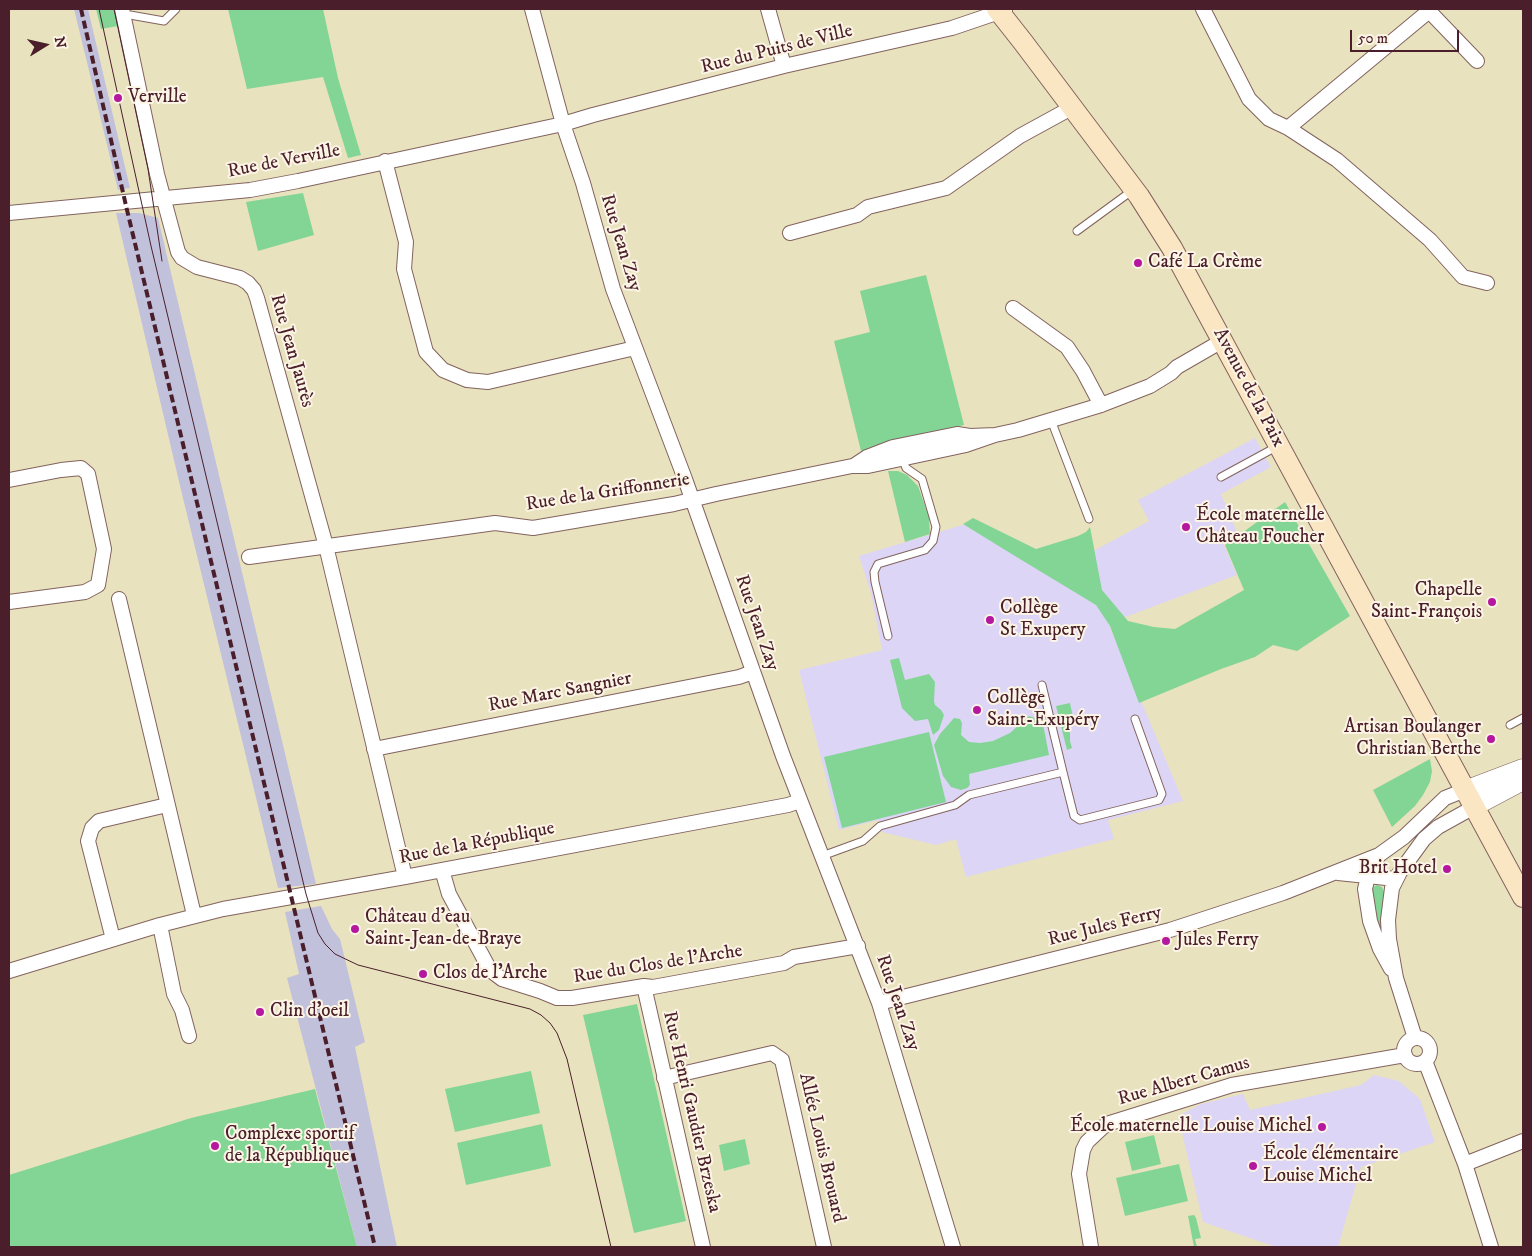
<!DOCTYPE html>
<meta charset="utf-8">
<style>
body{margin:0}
#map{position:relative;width:1532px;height:1256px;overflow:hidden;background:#e9e2be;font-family:"IM FELL DW Pica",serif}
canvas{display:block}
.frame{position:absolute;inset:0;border:10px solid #4a1f2b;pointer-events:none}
.north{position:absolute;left:20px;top:20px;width:50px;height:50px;-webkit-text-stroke:4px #fcf5e5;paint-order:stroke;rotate:80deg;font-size:14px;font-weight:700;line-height:20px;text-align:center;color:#4a1f2b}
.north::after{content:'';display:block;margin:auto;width:18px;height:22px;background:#4a1f2b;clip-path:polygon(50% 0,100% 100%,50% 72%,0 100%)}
.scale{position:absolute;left:1350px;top:30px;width:109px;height:22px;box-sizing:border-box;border:2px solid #4a1f2b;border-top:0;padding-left:6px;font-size:15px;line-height:18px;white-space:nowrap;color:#4a1f2b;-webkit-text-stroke:4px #fcf5e5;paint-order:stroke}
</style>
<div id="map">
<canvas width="1532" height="1256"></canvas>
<div class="frame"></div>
<div class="north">N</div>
<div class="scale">50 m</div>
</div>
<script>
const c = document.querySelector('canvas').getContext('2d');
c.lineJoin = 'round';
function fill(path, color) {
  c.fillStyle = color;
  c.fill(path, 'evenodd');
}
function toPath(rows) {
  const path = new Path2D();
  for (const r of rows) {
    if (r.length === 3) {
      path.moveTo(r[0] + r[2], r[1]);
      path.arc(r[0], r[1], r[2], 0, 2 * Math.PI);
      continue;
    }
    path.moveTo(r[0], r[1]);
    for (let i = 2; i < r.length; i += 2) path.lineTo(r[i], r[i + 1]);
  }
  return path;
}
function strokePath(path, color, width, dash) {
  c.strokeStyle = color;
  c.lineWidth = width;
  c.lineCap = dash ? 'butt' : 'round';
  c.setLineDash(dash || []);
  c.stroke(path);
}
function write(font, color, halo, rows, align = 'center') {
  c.font = font + ' "IM FELL DW Pica",serif';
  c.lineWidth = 4;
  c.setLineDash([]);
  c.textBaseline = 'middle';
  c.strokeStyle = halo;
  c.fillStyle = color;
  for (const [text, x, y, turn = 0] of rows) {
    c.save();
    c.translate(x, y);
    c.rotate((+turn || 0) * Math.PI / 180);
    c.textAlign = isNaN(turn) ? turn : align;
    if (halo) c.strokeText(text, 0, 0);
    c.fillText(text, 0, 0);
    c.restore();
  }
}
fill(toPath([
 [1255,438,1271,467,1221,494,1238,534,1222,541,1237,575,1112,622,1086,555,1149,521,1138,500],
 [969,523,1101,605,1183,801,1108,820,1114,839,966,877,956,839,936,845,882,832,878,820,839,830,799,670,882,650,871,593,859,556],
 [1374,1075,1399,1081,1420,1099,1435,1142,1361,1167,1338,1247,1276,1247,1203,1222,1178,1116,1201,1104,1243,1094,1250,1110,1361,1085]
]), '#dcd5f6');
fill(toPath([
 [74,9,88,9,130,188,118,190],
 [116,213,139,213,158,218,316,884,278,888,181,490],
 [321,906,332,929,340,939,365,1042,355,1047,397,1247,357,1247,287,978,299,974,285,912]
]), '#c2c1dc');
fill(toPath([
 [96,9,115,9,118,26,101,29],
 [228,9,323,9,338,78,361,155,348,158,323,77,247,89],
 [303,193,314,235,258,251,246,202],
 [926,275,964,425,861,451,834,341,870,332,860,291],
 [888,471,898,471,907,475,918,486,929,517,930,534,905,542],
 [1285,502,1350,616,1297,651,1273,645,1255,657,1221,669,1139,703,1110,626,1096,605,1010,553,963,524,973,518,1036,549,1078,536,1086,532,1090,527,1102,590,1128,621,1154,627,1175,629,1244,590,1225,545],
 [899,658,905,680,929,674,935,682,934,701,935,705,941,710,944,715,939,730,933,735,928,719,915,721,902,708,890,660],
 [1070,703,1073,717,1070,728,1070,741,1072,748,1067,750,1056,706],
 [1029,716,1038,719,1043,724,1049,755,969,774,970,785,967,788,961,790,951,787,943,776,934,745,940,734,954,718,960,719,962,723,961,735,969,742,980,743,993,741,1010,733],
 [929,732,946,802,842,828,824,757],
 [1430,759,1432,771,1430,782,1423,795,1415,806,1392,827,1373,790],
 [1377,885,1382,887,1384,892,1382,924,1379,926,1375,925,1371,891,1373,887],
 [637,1004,686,1221,634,1233,583,1015],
 [531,1071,540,1113,455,1132,445,1089],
 [315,1089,357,1247,9,1247,9,1175,191,1118],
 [542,1124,551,1166,466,1185,457,1143],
 [1154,1135,1161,1164,1132,1171,1125,1142],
 [745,1139,750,1164,724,1171,719,1145],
 [1179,1164,1188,1201,1125,1216,1116,1178],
 [1194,1215,1196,1218,1201,1238,1195,1239,1197,1247,1194,1247,1188,1216]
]), '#83d596');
const service = toPath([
 [123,15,130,15,164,21,176,9],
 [1077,231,1133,190],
 [1051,420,1089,519],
 [1221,477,1278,446],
 [888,636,875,582,874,572,878,564,925,550,933,541,936,527,922,479,906,468,902,458],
 [1042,685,1063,772],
 [1510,725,1523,718],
 [822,856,863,841,880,826,955,805,969,795,1063,772,1074,816,1080,820,1159,800,1162,794,1135,719]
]);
const minor = toPath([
 [122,9,157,174,178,252,182,258,197,267,240,278,248,283,254,290,257,298,326,546,405,877],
 [532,9,563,124,583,183,613,289,685,479,783,756,879,1003,953,1247],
 [768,9,784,66],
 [1203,9,1249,99,1269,119,1288,128,1337,160,1430,240,1463,277,1487,283],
 [1288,128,1429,11,1477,61],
 [385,161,406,242,404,269,426,352,443,370,467,380,488,382,635,348],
 [9,213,250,190,298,181,563,124,593,115,784,66,952,28,1005,10],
 [790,233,857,215,868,207,946,188,1020,136,1073,107],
 [1013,308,1067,347,1083,371,1101,405],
 [855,465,867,457,893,447,957,434,970,436,995,435,1018,430,1101,405,1150,386,1171,373,1177,367,1222,341],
 [9,480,61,470,81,468,88,474,104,549,98,585,85,592,9,602],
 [249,557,495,523,533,528,674,504,716,494,852,466,868,466,966,445,995,435],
 [119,599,194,915],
 [374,749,739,677,753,672],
 [442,870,449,894,490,970,502,979,540,991,557,998,572,998,644,986,653,987,784,963,794,957,858,946],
 [1338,873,1396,879],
 [160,925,174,994,182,1010,189,1036],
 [113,939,88,841,92,828,99,821,167,805],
 [1391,969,1380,949,1370,921,1365,889,1368,876,1379,855,1404,837,1445,798,1465,790],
 [9,971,160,925,223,909,405,877,788,805,800,801],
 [644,986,703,1247],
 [879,1003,1170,930,1283,893,1379,855],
 [1415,1038,1396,978,1389,939,1388,920,1392,888,1400,872,1424,839,1438,827,1474,807],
 [1417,1051,13],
 [1425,1061,1465,1164,1491,1247],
 [664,1078,772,1053,782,1060,824,1247],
 [1465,1164,1523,1141],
 [1091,1247,1079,1174,1083,1150,1087,1142,1103,1127,1110,1123,1232,1085,1405,1055]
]);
const tertiary = toPath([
 [1465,790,1523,768],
 [1474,807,1523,781]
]);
const secondary = toPath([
 [997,9,1023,42,1139,196,1172,248,1523,897]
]);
strokePath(service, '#82635e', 9);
strokePath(minor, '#82635e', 16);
strokePath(tertiary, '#82635e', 19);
strokePath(secondary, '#82635e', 22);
strokePath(service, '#fff', 7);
strokePath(minor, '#fff', 14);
strokePath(tertiary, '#fff', 18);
strokePath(secondary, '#fbe6c4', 20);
strokePath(toPath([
 [99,9,151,246,306,894,318,933,325,944,335,954,358,965,530,1009,541,1015,550,1023,557,1033,567,1059,611,1247],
 [114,9,148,169,162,261]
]), '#4a1f2b', 1);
strokePath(toPath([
 [81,9,127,210,375,1247]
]), '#4a1f2b', 4, [8, 4]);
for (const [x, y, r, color] of [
 [118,98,5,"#b5179e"],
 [1138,263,5,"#b5179e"],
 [1186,527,5,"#b5179e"],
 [1492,602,5,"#b5179e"],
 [990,620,5,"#b5179e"],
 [977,710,5,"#b5179e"],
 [1491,739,5,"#b5179e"],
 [1447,869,5,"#b5179e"],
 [355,929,5,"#b5179e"],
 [1166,941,5,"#b5179e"],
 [423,974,5,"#b5179e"],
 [260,1012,5,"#b5179e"],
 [1322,1127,5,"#b5179e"],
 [215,1146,5,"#b5179e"],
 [1253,1166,5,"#b5179e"]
]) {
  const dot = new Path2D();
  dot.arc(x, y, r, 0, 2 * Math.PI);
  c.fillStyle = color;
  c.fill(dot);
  strokePath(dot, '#fcf5e5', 2);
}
write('19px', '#4a1f2b', '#fcf5e5', [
 ["Rue du Puits de Ville",777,50,-14],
 ["Rue de Verville",284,162,-11],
 ["Rue Jean Zay",620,243,73],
 ["Rue Jean Jaurès",291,351,74],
 ["Avenue de la Paix",1248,388,62],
 ["Rue de la Griffonnerie",608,493,-9],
 ["Rue Jean Zay",756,623,71],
 ["Rue Marc Sangnier",560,693,-11],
 ["Rue de la République",477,844,-11],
 ["Rue Jules Ferry",1105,927,-14],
 ["Rue du Clos de l'Arche",658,965,-9],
 ["Rue Jean Zay",897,1003,71],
 ["Rue Albert Camus",1184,1082,-16],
 ["Rue Henri Gaudier Brzeska",691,1112,77],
 ["Allée Louis Brouard",821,1148,77]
]);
write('19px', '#4a1f2b', '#fcf5e5', [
 ["Verville",128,98],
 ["Café La Crème",1148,263],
 ["École maternelle",1196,516],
 ["Château Foucher",1196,538],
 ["Chapelle",1482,591,"right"],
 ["Saint-François",1482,613,"right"],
 ["Collège",1000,609],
 ["St Exupery",1000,631],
 ["Collège",987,699],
 ["Saint-Exupéry",987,721],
 ["Artisan Boulanger",1481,728,"right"],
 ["Christian Berthe",1481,750,"right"],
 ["Brit Hotel",1437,869,"right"],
 ["Château d'eau",365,918],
 ["Saint-Jean-de-Braye",365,940],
 ["Jules Ferry",1176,941],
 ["Clos de l'Arche",433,974],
 ["Clin d'oeil",270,1012],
 ["École maternelle Louise Michel",1312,1127,"right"],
 ["Complexe sportif",225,1135],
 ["de la République",225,1157],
 ["École élémentaire",1263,1155],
 ["Louise Michel",1263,1177]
], 'left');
</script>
